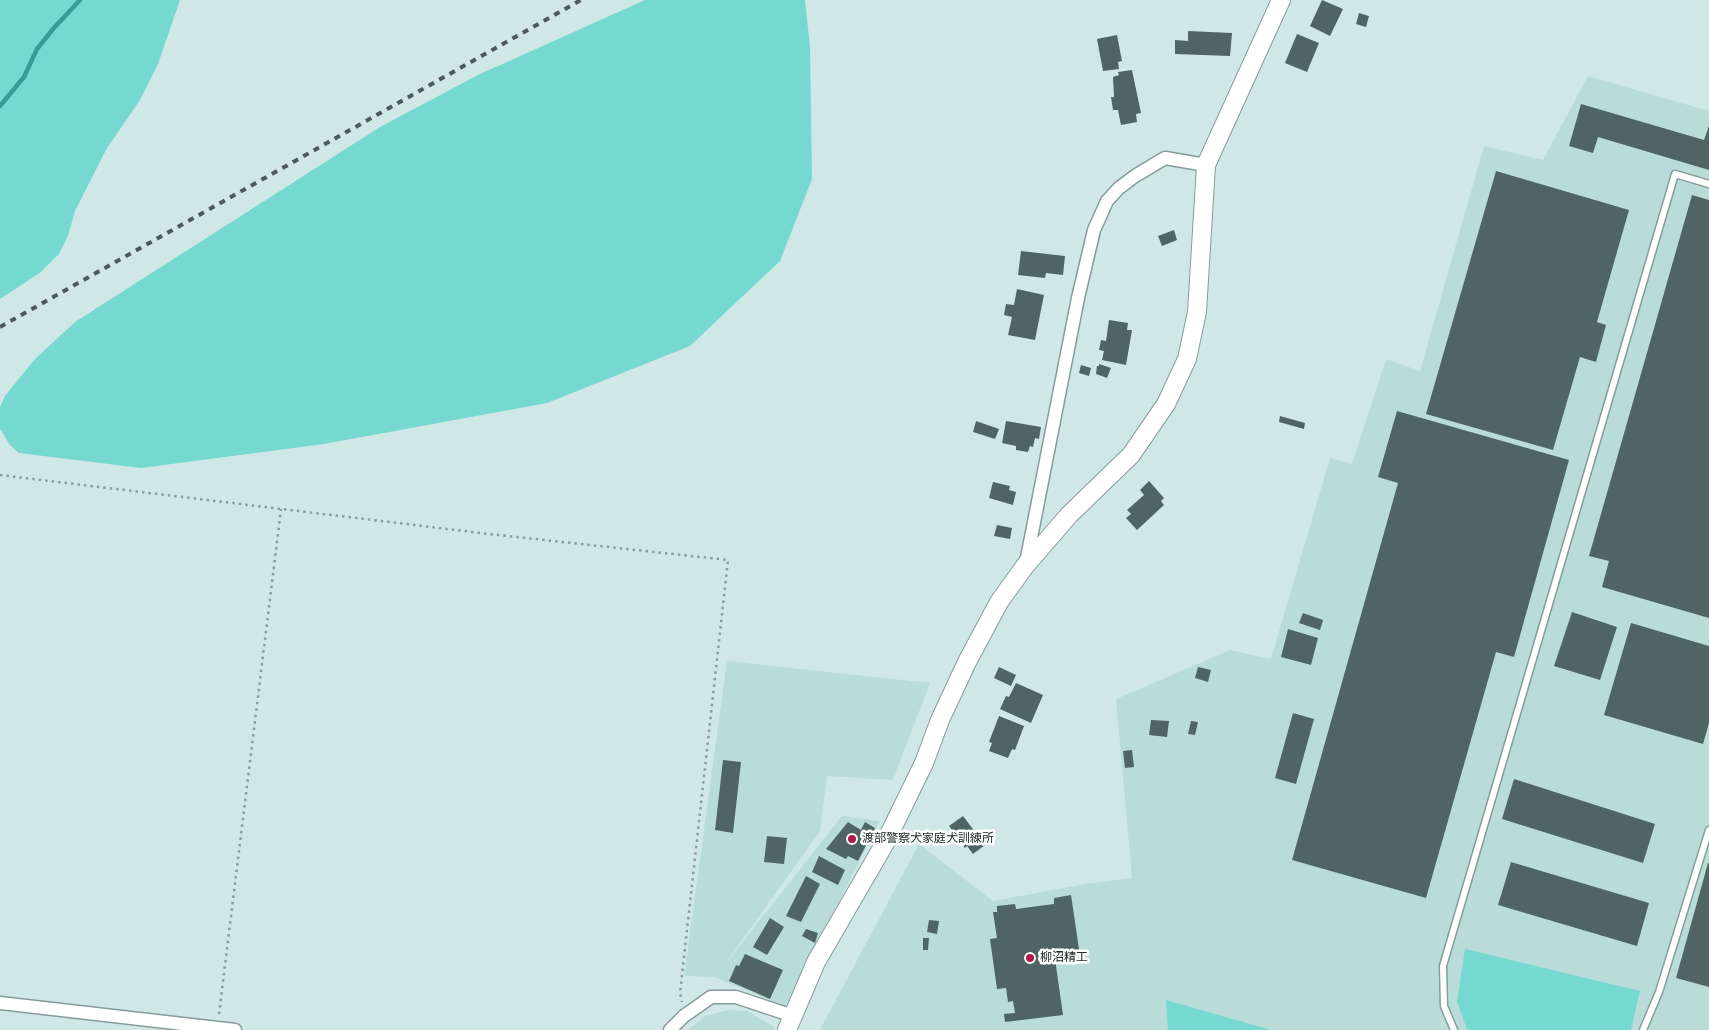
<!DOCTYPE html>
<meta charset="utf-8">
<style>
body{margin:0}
canvas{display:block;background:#cfe8e6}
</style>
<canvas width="1709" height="1030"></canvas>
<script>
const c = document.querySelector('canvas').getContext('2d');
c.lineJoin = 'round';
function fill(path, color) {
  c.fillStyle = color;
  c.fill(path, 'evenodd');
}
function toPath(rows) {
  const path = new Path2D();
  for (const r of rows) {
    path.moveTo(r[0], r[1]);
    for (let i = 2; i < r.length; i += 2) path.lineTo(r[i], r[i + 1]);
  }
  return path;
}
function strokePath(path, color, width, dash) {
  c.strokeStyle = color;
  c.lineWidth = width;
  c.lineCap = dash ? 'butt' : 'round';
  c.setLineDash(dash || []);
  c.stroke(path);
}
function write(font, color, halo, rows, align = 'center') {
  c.font = font + ' Arial,"Noto Sans JP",sans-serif';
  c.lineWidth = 5;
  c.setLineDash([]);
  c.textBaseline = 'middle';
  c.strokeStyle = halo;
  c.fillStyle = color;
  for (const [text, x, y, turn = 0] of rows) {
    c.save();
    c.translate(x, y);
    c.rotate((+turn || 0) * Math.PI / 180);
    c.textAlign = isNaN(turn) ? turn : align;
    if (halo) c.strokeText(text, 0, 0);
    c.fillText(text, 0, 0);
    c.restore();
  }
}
fill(toPath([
 [1588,76,1709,111,1709,1030,820,1030,919,844,993,901,1085,884,1132,878,1116,699,1230,650,1271,659,1330,458,1352,464,1386,359,1420,371,1484,146,1543,160],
 [727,661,930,683,893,780,827,776,820,831,723,967,842,816,880,821,785,1007,715,977,684,976],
 [728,1010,747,1011,775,1027,773,1030,688,1030,705,1016]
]), '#badcd9');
fill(toPath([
 [0,0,180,0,158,64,140,100,107,148,75,211,68,236,59,254,41,272,0,299],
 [645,0,805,0,810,47,812,179,780,261,690,346,547,403,324,444,141,468,19,453,10,445,0,429,0,407,5,396,34,360,75,322,380,127,478,75],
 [1465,949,1640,991,1631,1030,1467,1030,1457,1001],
 [1166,1000,1271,1030,1168,1030]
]), '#75d8d1');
strokePath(toPath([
 [0,106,24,77,37,49,53,29,80,0]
]), '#399b95', 4.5);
fill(toPath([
 [1322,0,1343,9,1330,36,1310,26],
 [1359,13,1369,16,1366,27,1356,24],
 [1188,31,1232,33,1230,56,1175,54,1175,40,1188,41],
 [1297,34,1319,43,1307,72,1285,63],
 [1117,35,1122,61,1118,62,1119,69,1103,71,1097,39],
 [1132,70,1141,113,1136,114,1137,122,1121,125,1118,110,1113,110,1111,97,1114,97,1113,77,1119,75,1118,72],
 [1581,104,1704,140,1709,126,1709,170,1598,137,1593,153,1569,146],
 [1496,171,1629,210,1597,322,1606,325,1596,362,1580,357,1553,450,1426,414],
 [1692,195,1709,200,1709,618,1602,587,1609,561,1589,556],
 [1174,230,1177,240,1162,246,1158,236],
 [1021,251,1065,256,1063,275,1046,273,1045,278,1018,275],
 [1017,289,1044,295,1035,340,1008,335,1012,317,1004,315,1006,304,1014,305],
 [1109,320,1128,323,1127,330,1132,330,1126,365,1102,360,1104,351,1099,350,1101,340,1106,341],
 [1099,364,1111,368,1107,378,1096,374,1097,366,1099,366],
 [1081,365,1091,368,1089,376,1079,373],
 [1397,411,1569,460,1514,657,1496,652,1426,898,1292,860,1398,483,1378,477],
 [1280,416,1305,423,1304,429,1279,422],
 [976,421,999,429,995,439,973,432],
 [1006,421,1041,427,1039,439,1035,438,1033,447,1030,446,1028,452,1016,450,1016,446,1002,443],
 [1149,481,1164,498,1161,501,1164,505,1137,530,1126,518,1131,514,1127,510,1144,495,1140,490],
 [993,482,1010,486,1009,490,1016,492,1013,505,989,498],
 [997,525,1012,528,1010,539,994,536],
 [1572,612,1617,627,1600,680,1554,666],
 [1303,613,1323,620,1320,630,1299,623],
 [1631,623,1709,646,1709,723,1703,744,1604,715],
 [1288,629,1318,638,1311,665,1281,657],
 [999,667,1016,675,1011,686,994,678],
 [1198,667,1211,670,1208,682,1195,678],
 [1016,683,1043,695,1031,723,1000,709,1006,696,1009,697],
 [1293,713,1314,719,1296,784,1275,778],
 [999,716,1024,726,1015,750,1012,749,1008,758,989,751,992,743,989,742],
 [1151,720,1169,721,1167,737,1149,735],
 [1191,721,1198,722,1195,735,1188,734],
 [1132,750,1134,767,1125,768,1123,751],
 [723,760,741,762,733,833,715,830],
 [1514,779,1655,824,1643,863,1502,819],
 [963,816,985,845,973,854,967,846,965,848,949,826],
 [848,822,861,830,865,822,875,828,858,861,848,856,846,859,826,849],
 [767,836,787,838,784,864,764,862],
 [819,856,845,870,838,885,812,872],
 [1511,862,1649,903,1637,946,1498,905],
 [1708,863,1709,863,1709,987,1676,978],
 [806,876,820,884,801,922,786,916],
 [1071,895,1080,956,1055,959,1063,1015,1005,1022,1004,1014,1015,1013,1013,1001,1008,1002,1006,988,997,989,990,939,997,938,993,912,997,912,997,906,1015,904,1016,909,1054,904,1054,898],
 [770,918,784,927,767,955,753,947],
 [929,920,939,921,937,934,927,932],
 [806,929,818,933,815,943,802,936],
 [923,938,929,938,928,950,923,950],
 [745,954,783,970,770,999,729,981,736,965,739,966]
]), '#4f6563');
const lane = toPath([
 [1454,1030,1444,1006,1443,966,1675,174,1709,184],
 [1643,1030,1659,992,1709,830]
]);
const street = toPath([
 [1026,563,1078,298,1094,230,1107,201,1119,188,1135,176,1165,158,1206,165],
 [0,1003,235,1030],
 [670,1030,684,1016,711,997,736,997,793,1016]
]);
const secondary = toPath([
 [787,1030,816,962,885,843,924,763,940,720,967,662,999,602,1025,566,1069,515,1131,455,1166,404,1187,359,1197,312,1206,165,1281,0]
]);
strokePath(lane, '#849c9a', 9);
strokePath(street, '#849c9a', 15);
strokePath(secondary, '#849c9a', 20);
strokePath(toPath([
 [0,475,489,534,728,560,680,993,682,1002],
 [219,1014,281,509]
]), '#899b9a', 2.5, [2.5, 4]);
strokePath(lane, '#fff', 6);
strokePath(street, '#fff', 12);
strokePath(secondary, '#fff', 18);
strokePath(toPath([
 [0,327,581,0]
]), '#4c5958', 4, [6, 6]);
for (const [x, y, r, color] of [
 [852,839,5,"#ad1a49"],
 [1030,958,5,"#ad1a49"]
]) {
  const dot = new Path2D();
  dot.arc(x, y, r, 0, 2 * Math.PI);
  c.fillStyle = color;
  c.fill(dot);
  strokePath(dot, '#fff', 2);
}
write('12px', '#202929', '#fff', [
 ["渡部警察犬家庭犬訓練所",862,839],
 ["柳沼精工",1040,958]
], 'left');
</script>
